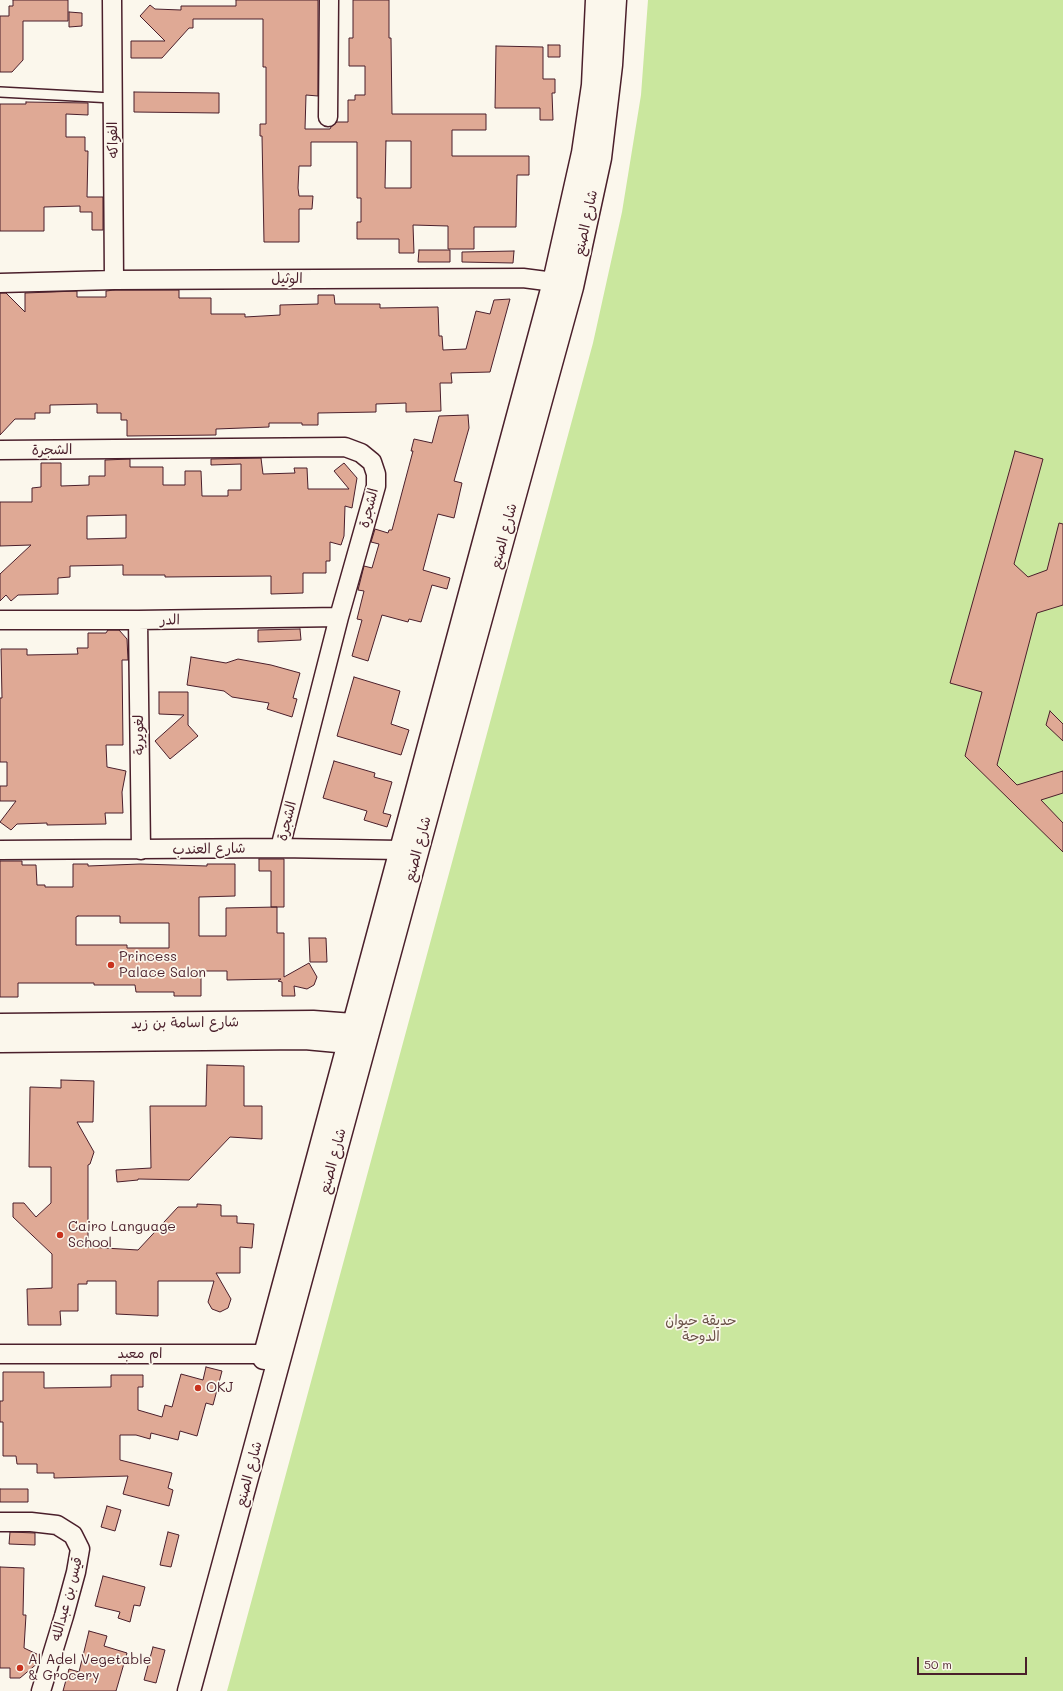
<!DOCTYPE html>
<meta charset="utf-8">
<style>
body{margin:0}
#map{position:relative;width:1063px;height:1691px;overflow:hidden;background:#fbf7ec;font-family:Mali,sans-serif}
canvas{display:block}
.scale{position:absolute;left:917px;top:1657px;width:110px;height:18px;box-sizing:border-box;border:2px solid #4a1f2b;border-top:0;padding-left:5px;font-size:12px;line-height:14px;white-space:nowrap;color:#4a1f2b;-webkit-text-stroke:3px #fbf7ec;paint-order:stroke}
</style>
<div id="map">
<canvas width="1063" height="1691"></canvas>
<div class="scale">50 m</div>
</div>
<script>
const c = document.querySelector('canvas').getContext('2d');
c.lineJoin = 'round';
function fill(path, color) {
  c.fillStyle = color;
  c.fill(path, 'evenodd');
}
function toPath(rows) {
  const path = new Path2D();
  for (const r of rows) {
    path.moveTo(r[0], r[1]);
    for (let i = 2; i < r.length; i += 2) path.lineTo(r[i], r[i + 1]);
  }
  return path;
}
function strokePath(path, color, width, dash) {
  c.strokeStyle = color;
  c.lineWidth = width;
  c.lineCap = dash ? 'butt' : 'round';
  c.setLineDash(dash || []);
  c.stroke(path);
}
function write(font, color, halo, rows, align = 'center') {
  c.font = font + ' Mali,"Playpen Sans Arabic",sans-serif';
  c.lineWidth = 3.5;
  c.setLineDash([]);
  c.textBaseline = 'middle';
  c.strokeStyle = halo;
  c.fillStyle = color;
  for (const [text, x, y, turn = 0] of rows) {
    c.save();
    c.translate(x, y);
    c.rotate((+turn || 0) * Math.PI / 180);
    c.textAlign = isNaN(turn) ? turn : align;
    if (halo) c.strokeText(text, 0, 0);
    c.fillText(text, 0, 0);
    c.restore();
  }
}
fill(toPath([
 [648,0,1063,0,1063,1691,227,1691,593,343,622,212,641,95]
]), '#cae79e');
const building = toPath([
 [13,0,68,0,68,21,23,21,23,60,12,72,0,72,0,16,9,16,9,6,13,6,13,0],
 [236,0,318,0,318,96,306,95,305,129,330,129,331,127,337,122,348,122,348,100,355,100,355,95,365,95,365,66,349,66,349,38,353,38,353,0,389,0,389,38,391,38,392,114,486,114,486,130,452,130,452,156,529,156,529,175,517,175,516,227,474,227,474,249,448,249,448,226,413,225,414,253,399,253,399,239,357,239,357,222,361,222,361,198,357,198,357,142,311,142,311,166,299,166,298,188,299,196,313,196,312,209,299,209,299,242,264,242,262,136,260,136,260,124,266,124,266,67,263,67,263,19,193,19,193,28,189,28,162,58,131,58,131,41,165,41,140,16,150,5,155,9,181,10,181,6,236,6,236,0],
 [386,141,411,141,411,188,385,188,386,141],
 [69,12,82,13,82,26,69,27,69,12],
 [548,45,560,45,560,57,548,57,548,45],
 [496,46,543,47,543,79,555,79,555,93,552,93,553,120,540,120,540,108,495,108,496,46],
 [134,92,219,93,219,113,134,112,134,92],
 [26,102,88,103,88,115,66,114,66,137,85,137,85,151,88,151,87,197,103,197,103,230,92,230,92,212,80,212,80,206,44,207,44,231,0,231,0,104,26,104,26,102],
 [419,250,450,250,450,262,418,262,419,250],
 [514,251,513,263,462,262,462,252,514,251],
 [114,290,179,290,179,298,211,298,211,314,245,314,245,317,280,315,280,305,318,304,318,295,334,295,335,304,380,304,380,308,438,307,439,336,442,336,443,350,466,349,476,311,490,314,494,300,510,299,490,372,451,373,452,383,440,383,441,411,406,412,406,403,376,404,376,412,318,413,318,425,302,425,302,423,269,423,269,427,216,429,216,435,127,436,127,420,121,420,121,413,97,413,97,404,50,405,50,413,35,413,35,419,15,419,0,435,0,293,6,293,25,312,25,293,77,291,77,297,106,297,106,291,114,290],
 [468,415,469,428,454,481,462,483,454,518,438,514,423,570,450,578,447,589,432,585,421,622,409,619,408,622,382,615,368,661,352,656,362,620,357,619,364,591,358,590,364,566,372,568,379,544,371,542,375,529,388,533,389,530,392,530,413,451,411,451,414,439,432,443,439,416,468,415],
 [1015,451,1043,459,1014,564,1028,577,1047,570,1059,523,1063,524,1063,605,1037,613,997,765,1017,785,1063,771,1063,793,1041,800,1063,823,1063,852,965,756,982,692,950,683,1015,451],
 [261,458,263,474,295,473,294,468,307,468,308,489,349,489,334,471,344,463,357,478,352,508,345,506,344,536,341,545,330,542,330,561,326,561,326,573,303,573,303,593,271,594,271,576,165,577,165,575,123,575,123,565,70,566,70,577,58,578,58,594,18,595,11,601,6,595,0,601,0,574,31,545,0,546,0,502,32,502,32,488,41,487,41,463,61,463,61,486,89,485,89,476,105,476,105,460,130,459,130,467,163,467,163,485,185,485,185,471,201,471,202,496,228,496,228,490,241,490,241,464,211,465,211,459,261,458],
 [126,515,126,538,87,539,87,516,126,515],
 [300,629,301,640,258,642,258,630,300,629],
 [108,630,119,630,127,639,128,660,122,660,123,745,106,745,107,767,126,771,122,792,123,813,105,813,106,824,47,825,47,823,17,824,11,830,0,822,16,801,0,801,0,786,7,786,7,762,0,762,0,698,2,698,1,649,27,649,27,655,78,654,77,648,88,648,88,633,106,633,108,630],
 [191,657,226,663,238,659,271,665,300,673,293,698,297,699,292,717,267,709,269,703,232,697,224,691,187,685,191,657],
 [354,677,400,691,391,724,409,730,401,755,337,736,354,677],
 [159,692,188,692,188,725,198,736,170,759,155,741,184,715,159,714,159,692],
 [1050,711,1063,724,1063,741,1046,725,1050,711],
 [334,761,375,773,374,777,392,782,383,813,391,815,387,827,364,820,367,811,323,798,334,761],
 [259,859,284,859,284,907,271,907,271,871,259,871,259,859],
 [0,861,22,861,22,865,36,865,37,885,45,885,45,887,73,887,73,864,88,864,88,866,140,864,207,866,207,864,235,864,235,896,199,897,199,936,226,936,226,908,277,907,277,933,284,933,284,977,309,963,317,977,314,985,307,989,294,986,295,996,282,996,282,982,278,981,281,979,227,980,227,971,201,971,201,996,174,996,174,992,136,992,135,985,94,985,94,983,18,983,18,997,0,997,0,861],
 [78,916,120,916,120,923,169,923,169,948,127,948,127,945,76,945,76,917,78,916],
 [309,938,326,938,327,962,310,962,309,938],
 [207,1065,244,1066,244,1106,262,1106,262,1139,230,1137,189,1180,138,1179,138,1180,117,1182,116,1170,151,1168,150,1106,206,1106,207,1065],
 [61,1080,94,1081,93,1122,77,1122,94,1152,90,1164,88,1165,88,1247,138,1250,178,1207,197,1207,197,1204,221,1205,221,1216,237,1216,237,1223,254,1224,252,1248,240,1247,240,1273,216,1273,231,1299,228,1308,220,1312,212,1309,208,1302,214,1281,158,1281,158,1316,116,1314,116,1281,87,1281,87,1284,78,1284,78,1311,60,1311,61,1325,28,1325,27,1289,52,1288,52,1254,13,1217,13,1203,24,1203,36,1217,51,1203,51,1167,29,1167,30,1087,61,1088,61,1080],
 [206,1367,222,1371,213,1405,206,1403,197,1436,180,1431,178,1440,151,1433,150,1439,136,1435,120,1435,120,1460,172,1473,168,1488,173,1490,169,1506,123,1494,128,1476,54,1478,54,1473,37,1473,37,1464,17,1464,16,1456,3,1456,3,1422,0,1422,0,1401,3,1401,3,1372,44,1372,44,1388,111,1387,111,1375,143,1375,143,1387,138,1387,138,1410,162,1417,165,1405,172,1407,181,1374,203,1380,206,1367],
 [0,1489,28,1489,28,1502,0,1502,0,1489],
 [107,1506,121,1510,115,1531,101,1527,107,1506],
 [10,1532,35,1533,35,1545,9,1544,10,1532],
 [168,1532,179,1535,171,1567,160,1565,168,1532],
 [0,1567,24,1568,23,1615,26,1615,24,1648,41,1656,39,1662,20,1678,10,1678,10,1668,0,1668,0,1567],
 [103,1576,145,1587,140,1606,134,1605,130,1622,118,1618,120,1612,95,1606,103,1576],
 [89,1631,107,1636,104,1646,127,1653,116,1691,63,1691,69,1669,79,1672,89,1631],
 [153,1647,165,1650,156,1683,144,1680,153,1647]
]);
fill(building, '#dfa995');
strokePath(building, '#4a1f2b', 1);
const lane = toPath([
 [0,92,113,98]
]);
const street = toPath([
 [112,0,114,280],
 [328,117,329,0],
 [0,283,114,280,523,278,554,282,566,286],
 [0,450,345,447,361,453,372,462,376,474,376,486,339,617,280,848],
 [0,620,138,620,339,617],
 [138,620,141,850],
 [0,850,280,848,400,850,412,855],
 [0,1354,266,1354,277,1357],
 [0,1522,31,1522,57,1525,73,1535,80,1549,76,1572,64,1616,41,1691]
]);
const secondary = toPath([
 [0,1025,313,1022,353,1025,366,1029],
 [0,1041,305,1038,348,1042,362,1047],
 [264,1358,554,282,583,153,593,85,597,0],
 [189,1691,439,771,572,287,600,158,611,65,615,0]
]);
strokePath(lane, '#4a1f2b', 12);
strokePath(street, '#4a1f2b', 21);
strokePath(secondary, '#4a1f2b', 25);
strokePath(lane, '#fbf7ec', 9);
strokePath(street, '#fbf7ec', 18);
strokePath(secondary, '#fbf7ec', 22);
for (const [x, y, r, color] of [
 [111,965,4,"#c8321e"],
 [60,1235,4,"#c8321e"],
 [198,1388,4,"#c8321e"],
 [20,1668,4,"#c8321e"]
]) {
  const dot = new Path2D();
  dot.arc(x, y, r, 0, 2 * Math.PI);
  c.fillStyle = color;
  c.fill(dot);
  strokePath(dot, '#fbf7ec', 1.5);
}
write('14px', '#4a1f2b', '#fbf7ec', [
 ["الفواكه",113,140,-91],
 ["شارع الصنع",586,223,-78],
 ["الوثيل",287,279],
 ["الشجرة",52,450,-1],
 ["الشجرة",369,508,-76],
 ["شارع الصنع",504,536,-75],
 ["الدر",170,620,-1],
 ["لغويرية",139,735,-91],
 ["الشجرة",287,821,-76],
 ["شارع العندب",209,849,-1],
 ["شارع الصنع",418,849,-75],
 ["شارع اسامة بن زيد",185,1023,-1],
 ["شارع الصنع",333,1161,-75],
 ["ام معبد",140,1354],
 ["شارع الصنع",249,1474,-75],
 ["قيس بن عبدالله",67,1599,-75]
]);
write('14px', '#4a1f2b', '#fbf7ec', [
 ["Princess",119,957],
 ["Palace Salon",119,973],
 ["Cairo Language",68,1227],
 ["School",68,1243],
 ["OKJ",206,1388],
 ["Al Adel Vegetable",28,1660],
 ["& Grocery",28,1676]
], 'left');
write('14px', '#6a5148', '#fbf7ec', [
 ["حديقة حيوان",701,1321],
 ["الدوحة",701,1337]
]);
</script>
